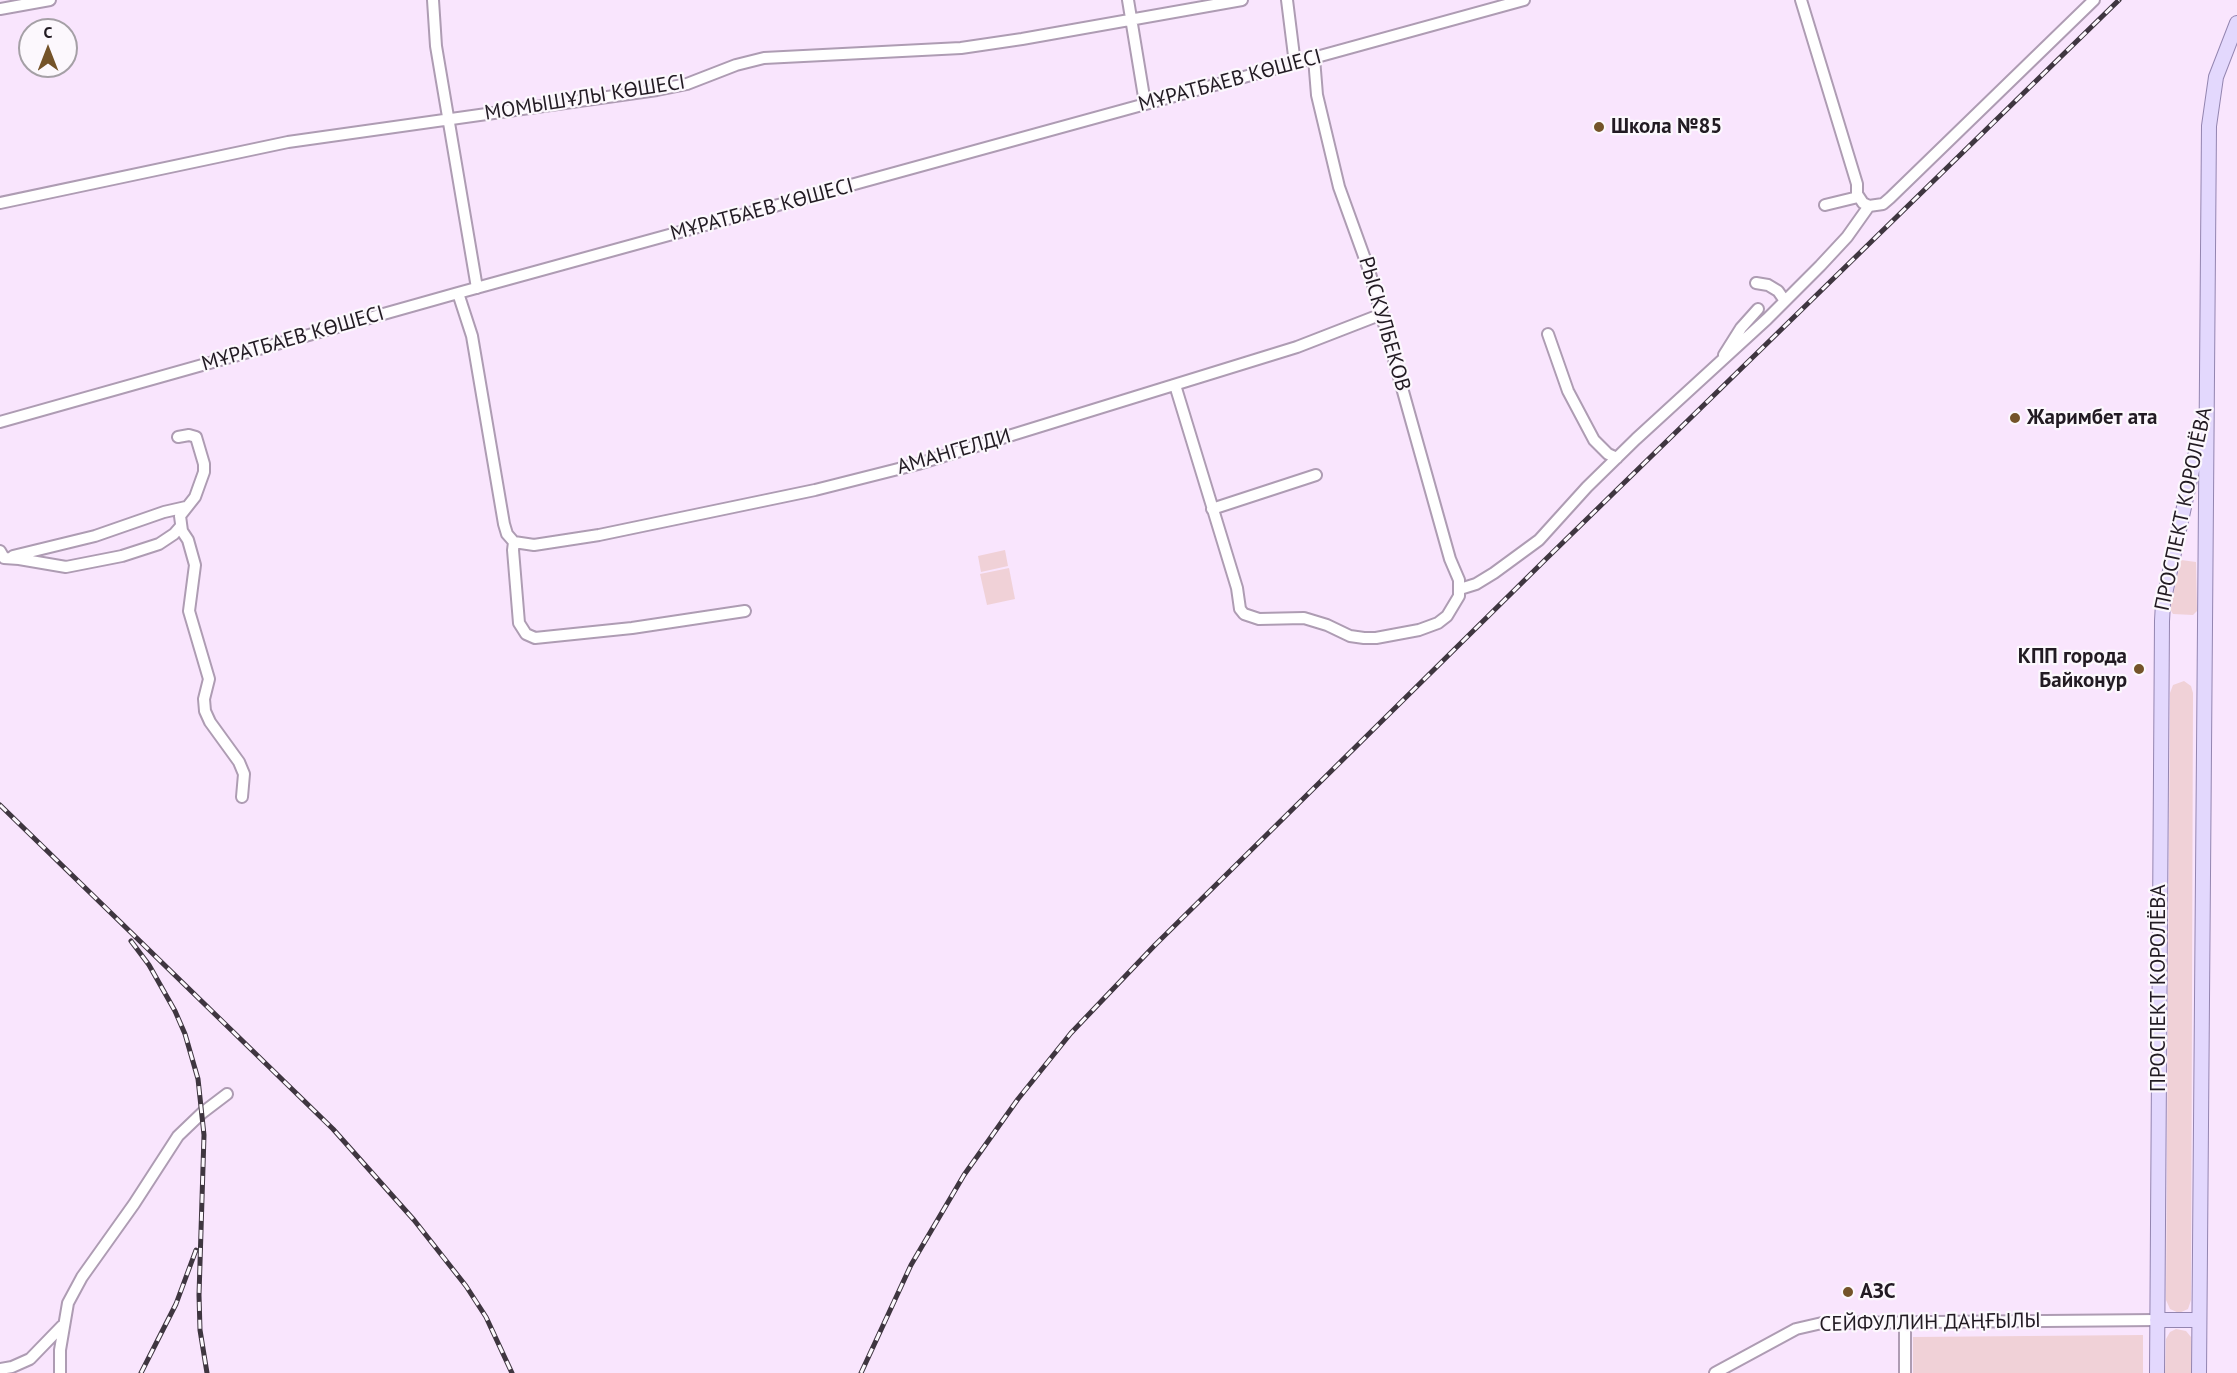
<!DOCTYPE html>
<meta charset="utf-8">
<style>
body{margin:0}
#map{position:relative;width:2237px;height:1373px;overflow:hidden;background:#f9e5fd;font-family:"PT Sans",sans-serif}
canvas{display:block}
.north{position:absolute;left:18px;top:18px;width:60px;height:60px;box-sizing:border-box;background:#fcf8fd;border:2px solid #a5a0a6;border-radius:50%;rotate:0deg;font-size:16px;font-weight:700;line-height:24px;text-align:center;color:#221b23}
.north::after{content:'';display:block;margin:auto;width:21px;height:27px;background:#745329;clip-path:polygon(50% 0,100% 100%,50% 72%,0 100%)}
</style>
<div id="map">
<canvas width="2237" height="1373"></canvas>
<div class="north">С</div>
</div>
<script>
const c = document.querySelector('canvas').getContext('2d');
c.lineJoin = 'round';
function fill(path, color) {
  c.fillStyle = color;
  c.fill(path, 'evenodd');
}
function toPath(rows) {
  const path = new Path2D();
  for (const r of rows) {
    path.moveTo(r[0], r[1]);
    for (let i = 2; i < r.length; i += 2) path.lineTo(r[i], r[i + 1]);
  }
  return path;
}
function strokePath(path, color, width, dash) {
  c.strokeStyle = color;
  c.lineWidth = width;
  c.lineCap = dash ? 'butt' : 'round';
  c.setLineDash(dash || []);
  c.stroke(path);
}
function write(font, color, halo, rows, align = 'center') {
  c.font = font + ' "PT Sans",sans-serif';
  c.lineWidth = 4.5;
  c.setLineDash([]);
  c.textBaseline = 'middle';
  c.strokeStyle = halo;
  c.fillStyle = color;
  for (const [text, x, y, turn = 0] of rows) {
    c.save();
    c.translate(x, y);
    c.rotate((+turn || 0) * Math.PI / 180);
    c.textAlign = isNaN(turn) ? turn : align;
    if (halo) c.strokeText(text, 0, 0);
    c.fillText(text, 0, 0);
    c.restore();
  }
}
fill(toPath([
 [1005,550,1008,566,981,572,978,556],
 [2181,560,2196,562,2197,611,2193,615,2173,614,2170,609],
 [1009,568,1015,599,987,605,980,574],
 [2184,681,2191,686,2193,693,2191,1300,2188,1309,2179,1313,2170,1309,2166,1300,2170,693,2173,685],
 [2176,1329,2186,1331,2191,1337,2192,1373,2165,1373,2166,1339,2170,1332],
 [2143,1335,2143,1373,1913,1373,1913,1337]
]), '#f0d1d7');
const minor = toPath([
 [433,0,436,46,477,288],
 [1128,0,1145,103],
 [1287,0,1295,64],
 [1801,0,1857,184,1857,194,1863,203,1869,206,1883,204,1890,198,2094,0],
 [0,9,50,0],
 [0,203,288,142,657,90,687,84,736,65,764,58,961,48,1022,39,1242,0],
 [1825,205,1858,197],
 [1756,283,1768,285,1778,291,1785,301],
 [458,293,472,336,504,524,507,534,514,542],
 [1548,334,1568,391,1594,440,1608,454,1617,458],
 [1724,355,1741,328,1758,309],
 [1175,385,1237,588,1240,609,1244,614,1259,619,1304,618,1327,625,1350,636,1364,638,1376,638,1419,630,1438,623,1447,616,1459,596,1459,580,1450,559,1369,270,1339,187,1317,95,1314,58],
 [0,422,458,293,1524,0],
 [178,437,189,435,196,437,204,464,204,472,195,497,180,516,182,531,188,540,195,565,189,611,209,679,204,699,205,711,210,722,239,762,244,774,242,797],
 [1212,509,1316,475],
 [514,542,534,545,599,535,815,490,918,464,1297,347,1382,314],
 [514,542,513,550,519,623,526,634,535,638,632,628,745,611],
 [0,551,4,558,19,559,66,567,122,556,159,544,174,534,181,526],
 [13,556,95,536,164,512,186,507],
 [1460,589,1476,584,1494,573,1539,540,1587,487,1636,439,1767,319,1820,266,1847,237,1869,206],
 [1905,1322,1905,1373],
 [0,1369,12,1367,30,1359,62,1326],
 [60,1373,60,1350,68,1303,82,1277,134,1204,178,1136,202,1113,227,1094],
 [1715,1373,1796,1329,1822,1323,2157,1320]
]);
const major = toPath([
 [2157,1320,2199,1320],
 [2157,1373,2162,621,2163,603,2200,434],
 [2199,1373,2209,126,2216,77,2237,23]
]);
strokePath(minor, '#ae9cb3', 14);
strokePath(major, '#9385b0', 16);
strokePath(minor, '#fff', 10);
strokePath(major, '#e3d8fd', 14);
const rail = toPath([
 [0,805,333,1129,414,1220,466,1286,486,1317,512,1373],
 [131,941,149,965,175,1011,185,1034,198,1079,204,1135,199,1295,200,1330,207,1373],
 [141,1373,176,1304,196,1250],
 [861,1373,911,1265,964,1175,1018,1099,1071,1033,1155,945,1547,558,2119,0]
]);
strokePath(rail, '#3f3640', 5);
strokePath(rail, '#fcf8fd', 3, [9]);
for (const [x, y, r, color] of [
 [1599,127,6,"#745329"],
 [2015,418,6,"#745329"],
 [2139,669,6,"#745329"],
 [1848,1292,6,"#745329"]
]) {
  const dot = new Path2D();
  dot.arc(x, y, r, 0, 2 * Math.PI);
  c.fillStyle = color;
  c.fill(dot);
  strokePath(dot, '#fcf8fd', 2);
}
write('21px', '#221b23', '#fcf8fd', [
 ["МҰРАТБАЕВ КӨШЕСІ",1230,81,-15],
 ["МОМЫШҰЛЫ КӨШЕСІ",585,98,-9],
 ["МҰРАТБАЕВ КӨШЕСІ",762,210,-15],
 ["РЫСКУЛБЕКОВ",1384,324,74],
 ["МҰРАТБАЕВ КӨШЕСІ",293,339,-16],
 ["АМАНГЕЛДИ",954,452,-16],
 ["ПРОСПЕКТ КОРОЛЁВА",2184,509,-78],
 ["ПРОСПЕКТ КОРОЛЁВА",2159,988,-90],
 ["СЕЙФУЛЛИН ДАҢҒЫЛЫ",1930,1323,-1]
]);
write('bold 21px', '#221b23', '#fcf8fd', [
 ["Школа №85",1611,127],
 ["Жаримбет ата",2027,418],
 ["КПП города",2127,657,"right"],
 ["Байконур",2127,681,"right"],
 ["АЗС",1860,1292]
], 'left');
</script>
